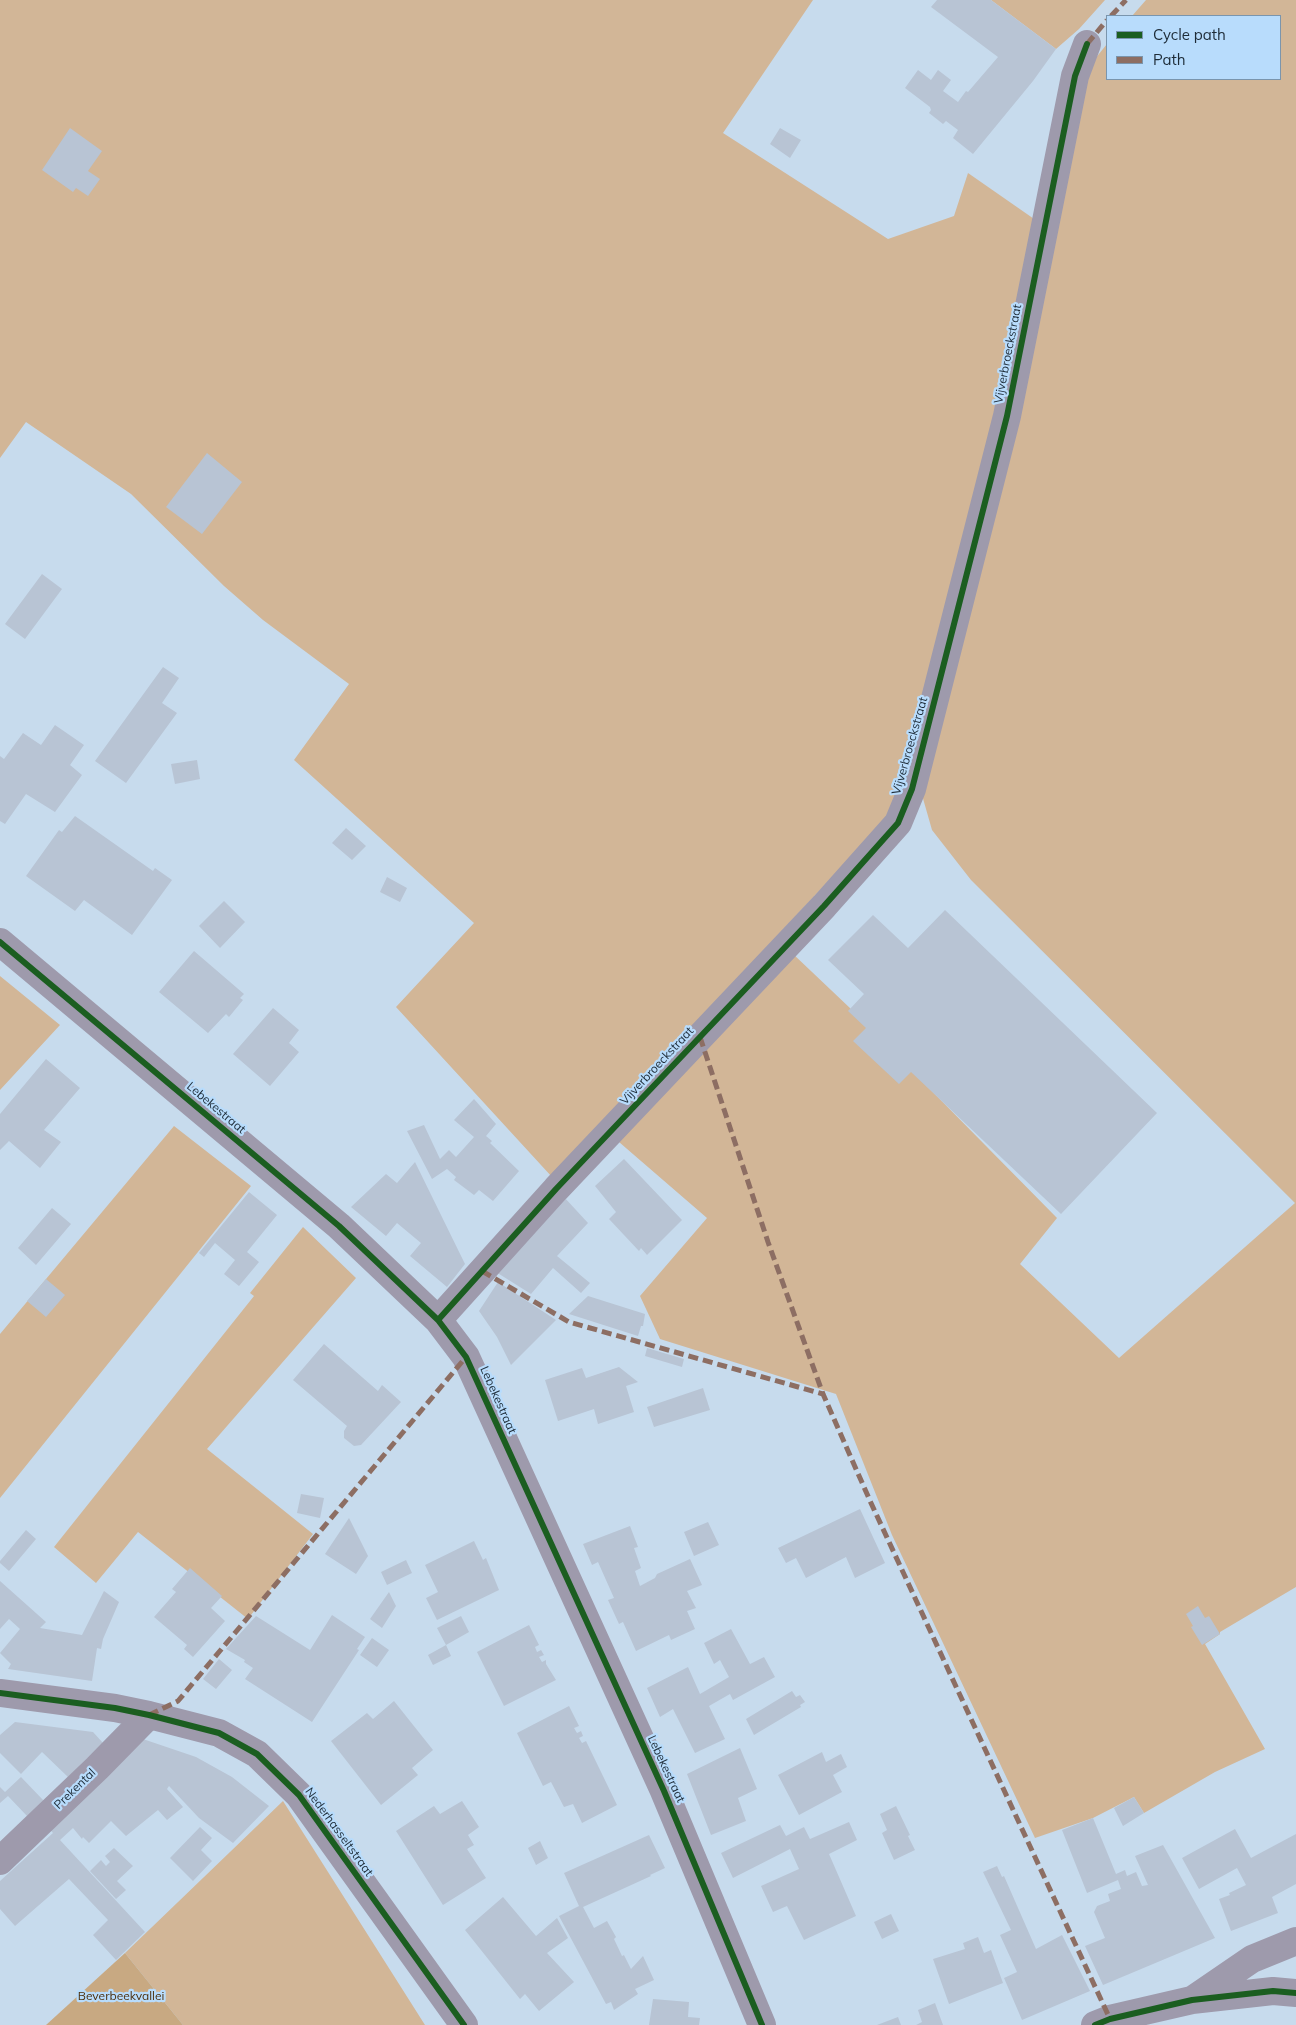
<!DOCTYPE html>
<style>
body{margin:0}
#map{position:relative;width:1296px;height:2025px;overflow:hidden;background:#c7dbed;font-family:Mulish,sans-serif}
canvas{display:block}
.legend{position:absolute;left:1106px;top:15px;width:175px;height:65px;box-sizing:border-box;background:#b8dcfc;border:1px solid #7a95ad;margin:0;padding:6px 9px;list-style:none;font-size:15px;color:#1d2b37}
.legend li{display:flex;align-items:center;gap:10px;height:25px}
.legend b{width:25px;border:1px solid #7a95ad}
</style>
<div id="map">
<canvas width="1296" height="2025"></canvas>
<ul class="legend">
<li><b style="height:6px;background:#1b5e20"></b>Cycle path</li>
<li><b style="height:6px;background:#8d6e63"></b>Path</li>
</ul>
</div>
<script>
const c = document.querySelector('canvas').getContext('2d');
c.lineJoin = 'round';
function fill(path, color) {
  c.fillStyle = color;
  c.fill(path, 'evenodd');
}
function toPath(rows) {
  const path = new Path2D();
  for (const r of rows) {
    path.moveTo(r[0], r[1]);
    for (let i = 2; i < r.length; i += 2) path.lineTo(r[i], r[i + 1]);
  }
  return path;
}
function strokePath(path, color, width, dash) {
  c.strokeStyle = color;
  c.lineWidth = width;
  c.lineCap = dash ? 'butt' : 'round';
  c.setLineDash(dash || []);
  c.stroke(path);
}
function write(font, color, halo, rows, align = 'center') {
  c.font = font + ' Mulish,sans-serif';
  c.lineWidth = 4.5;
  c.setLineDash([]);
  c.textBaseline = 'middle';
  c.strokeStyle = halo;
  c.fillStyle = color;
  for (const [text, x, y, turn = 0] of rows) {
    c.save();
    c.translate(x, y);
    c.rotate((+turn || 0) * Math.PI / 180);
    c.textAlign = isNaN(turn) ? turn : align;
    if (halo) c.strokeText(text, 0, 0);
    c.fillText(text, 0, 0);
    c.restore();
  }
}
fill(toPath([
 [0,0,813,0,723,133,888,239,954,216,968,173,1037,221,999,414,892,813,552,1177,396,1007,474,923,294,760,349,684,263,620,224,586,131,494,26,422,0,458],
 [991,0,1105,0,1079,29,1056,49],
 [1146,0,1296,0,1296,1587,1220,1632,1220,1634,1205,1644,1265,1749,1215,1772,1144,1813,1134,1797,1093,1818,1035,1838,892,1535,836,1394,660,1339,640,1296,707,1218,619,1142,792,953,851,1009,1057,1218,1020,1264,1119,1358,1295,1203,971,880,932,830,922,795,1088,79,1094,60,1107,44,1107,79,1280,79,1280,16,1132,16],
 [0,976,60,1025,0,1090],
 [174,1126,251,1186,0,1498,0,1334],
 [303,1227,356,1278,207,1449,313,1534,248,1619,138,1532,96,1583,54,1547,254,1296,250,1293],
 [283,1801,425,2025,183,2025,125,1953]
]), '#d2b697');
fill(toPath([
 [125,1953,183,2025,46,2025]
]), '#c8a982');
fill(toPath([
 [937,0,991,0,1056,49,1033,81,973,154,953,138,958,130,946,121,943,124,929,113,931,110,930,107,905,88,918,70,931,80,938,70,951,80,943,91,958,102,966,91,968,92,998,57,931,7],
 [70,128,102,151,88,171,100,179,88,196,76,188,73,192,42,170],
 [780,128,801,140,790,158,770,144],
 [207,453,242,482,202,534,166,507],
 [42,574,62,589,25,639,5,624],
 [163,667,179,678,162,703,177,713,126,783,95,761],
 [55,725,84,745,70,765,82,775,55,812,26,794,5,824,0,821,0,756,4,759,23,733,41,745],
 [197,760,200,779,175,784,171,764],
 [75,816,153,871,155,868,172,880,132,935,84,900,75,911,26,876,59,830,62,832],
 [346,828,366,846,352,860,332,843],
 [387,877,407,888,400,902,380,892],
 [224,901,245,922,220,948,199,926],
 [945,910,1157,1113,1061,1214,911,1072,899,1084,853,1041,866,1028,848,1011,864,994,828,960,873,915,908,948],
 [194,951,244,994,240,998,243,1000,229,1017,226,1014,208,1033,159,992],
 [273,1008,299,1030,289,1043,299,1052,270,1086,233,1054],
 [46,1059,80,1088,44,1130,61,1142,40,1168,9,1141,0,1150,0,1114],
 [474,1099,496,1124,486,1136,492,1141,490,1143,519,1171,493,1201,479,1190,474,1195,454,1180,456,1177,447,1169,432,1179,407,1131,424,1125,440,1159,449,1150,456,1157,474,1137,454,1120],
 [624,1159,682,1220,647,1255,641,1248,639,1251,609,1219,616,1212,595,1186],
 [415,1162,465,1264,447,1287,410,1256,421,1243,397,1223,386,1236,351,1207,386,1174,397,1183],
 [249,1192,277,1215,247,1252,259,1262,239,1286,224,1274,235,1260,215,1243,204,1257,199,1253],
 [564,1197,588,1223,557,1256,590,1283,581,1293,553,1268,531,1294,496,1272],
 [52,1208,71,1224,36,1265,18,1248],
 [46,1279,65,1295,46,1317,27,1301],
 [498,1282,556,1320,511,1365,497,1337,479,1311],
 [588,1296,645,1314,643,1326,641,1326,638,1336,569,1314],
 [324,1344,378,1391,382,1385,401,1402,361,1445,354,1446,344,1438,344,1431,347,1426,293,1380],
 [647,1348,684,1359,682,1367,645,1356],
 [619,1367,638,1382,626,1386,634,1412,598,1424,594,1409,558,1421,545,1380,582,1368,586,1378],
 [703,1388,710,1410,654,1427,647,1407],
 [301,1494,324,1498,320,1518,297,1513],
 [860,1509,885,1563,855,1578,846,1557,806,1578,796,1558,786,1563,778,1548],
 [349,1518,368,1556,356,1574,325,1554],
 [708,1522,719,1545,694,1556,684,1532],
 [630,1526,638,1547,634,1548,641,1568,635,1571,640,1586,655,1578,657,1574,690,1559,702,1585,687,1591,696,1608,687,1611,695,1629,671,1640,669,1635,636,1651,623,1622,619,1624,608,1600,614,1598,598,1562,592,1565,583,1544],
 [26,1530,36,1539,9,1571,0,1563,0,1561],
 [474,1541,483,1560,486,1558,499,1590,437,1620,426,1598,438,1592,425,1565],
 [406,1560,412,1573,387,1585,381,1572],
 [190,1568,222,1596,211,1608,225,1621,193,1657,184,1649,187,1645,154,1617,176,1592,172,1589],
 [0,1581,46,1622,40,1628,82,1635,104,1591,119,1602,103,1639,101,1649,97,1648,92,1681,8,1669,11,1664,0,1653,20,1629,9,1619,0,1629],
 [389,1592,396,1606,382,1628,370,1619],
 [1198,1606,1205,1618,1209,1616,1220,1634,1202,1645,1191,1627,1193,1626,1186,1614],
 [332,1615,365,1637,357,1649,359,1650,312,1722,245,1679,253,1668,244,1662,245,1660,226,1649,256,1616,310,1650],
 [461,1616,469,1632,446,1645,437,1628],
 [529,1625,539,1645,535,1647,537,1652,541,1650,544,1655,539,1657,542,1662,546,1660,546,1664,556,1680,504,1706,477,1652],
 [731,1629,750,1664,764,1657,775,1677,733,1700,730,1694,709,1706,725,1739,695,1753,673,1709,660,1717,647,1688,688,1667,700,1694,729,1677,720,1660,714,1664,704,1643],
 [372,1638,389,1650,377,1667,360,1655],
 [446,1645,451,1656,433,1665,428,1655],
 [219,1659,232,1670,216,1689,203,1679],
 [792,1691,796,1697,800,1695,805,1702,800,1705,801,1707,754,1735,746,1719],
 [394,1701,433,1750,412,1768,418,1775,381,1805,331,1741,367,1713,373,1719],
 [569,1706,579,1726,574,1728,577,1733,581,1731,583,1736,579,1738,582,1743,586,1741,617,1805,582,1823,573,1804,564,1807,551,1782,543,1786,517,1733],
 [15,1722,93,1732,103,1743,68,1777,42,1752,21,1774,0,1753,0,1735],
 [137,1737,196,1757,232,1777,269,1806,233,1843,199,1818,169,1786,167,1789,183,1807,167,1820,158,1810,126,1836,111,1821,89,1843,83,1837,82,1839,73,1828,60,1840,145,1932,116,1960,93,1935,108,1920,69,1879,15,1926,0,1909,0,1881,53,1833,46,1825],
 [740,1748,757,1789,738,1798,746,1821,711,1835,687,1774],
 [822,1752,826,1762,841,1754,847,1767,833,1775,842,1792,799,1815,778,1775],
 [21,1777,44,1801,27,1816,8,1796,0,1803,0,1787,5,1792],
 [1134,1797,1144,1813,1123,1826,1114,1808],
 [462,1801,479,1827,468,1835,474,1845,467,1849,486,1878,443,1905,396,1831,434,1806,440,1814],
 [896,1806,910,1835,908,1836,915,1850,894,1860,882,1833,887,1830,880,1814],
 [1093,1818,1116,1874,1125,1870,1127,1876,1136,1872,1142,1886,1148,1885,1135,1856,1163,1845,1215,1938,1103,1985,1085,1946,1105,1938,1094,1912,1097,1906,1110,1901,1108,1894,1121,1889,1118,1880,1087,1893,1062,1830],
 [849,1822,857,1840,829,1854,856,1916,804,1940,787,1906,773,1912,761,1886,799,1869,790,1849,733,1878,721,1853,780,1825,786,1836,804,1827,810,1839],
 [200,1827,212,1838,201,1850,212,1861,193,1881,170,1858],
 [1235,1829,1251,1858,1296,1834,1296,1884,1272,1897,1278,1913,1231,1931,1219,1899,1230,1895,1229,1893,1246,1885,1237,1868,1199,1889,1182,1858],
 [649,1835,665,1868,650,1875,651,1876,583,1907,594,1928,607,1921,616,1937,614,1939,622,1956,624,1955,631,1969,643,1956,654,1980,635,1989,638,1994,614,2010,611,2002,606,2004,559,1916,579,1906,564,1873],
 [540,1841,548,1858,536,1865,528,1848],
 [114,1848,133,1866,117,1881,126,1890,116,1899,90,1871,101,1860,106,1866,110,1862,105,1856],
 [997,1866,1002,1877,1004,1876,1036,1949,1062,1935,1090,1991,1022,2020,1004,1978,1017,1972,1000,1935,1011,1930,983,1872],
 [503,1897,536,1936,557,1918,568,1938,547,1953,574,1982,539,2011,525,1994,520,1999,465,1930],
 [891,1914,899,1931,882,1939,874,1922],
 [978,1937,984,1953,991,1950,1003,1983,949,2004,933,1959,965,1949,963,1943],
 [653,1999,689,2002,688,2017,700,2018,699,2025,649,2025],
 [935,2003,943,2025,916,2025,922,2022,918,2010],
 [898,2017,901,2025,877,2025]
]), '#b8c4d4');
strokePath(toPath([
 [0,942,339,1226,438,1320,466,1357,664,1791,762,2025],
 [438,1320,556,1189,824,906,898,823,912,789,1007,416,1075,76,1087,44],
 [0,1693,115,1708,149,1715,219,1733,257,1754,299,1795,464,2025],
 [0,1861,97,1768,149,1715],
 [1195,1998,1252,1959,1296,1941],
 [1095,2025,1110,2019,1192,2000,1273,1991,1296,1993]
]), '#9e9aac', 28);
strokePath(toPath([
 [1111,16,1126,0],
 [1087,44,1107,20],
 [700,1037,768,1242,823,1394,871,1503,1110,2019],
 [482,1271,569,1322,823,1394],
 [149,1715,178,1701,466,1357]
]), '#8d6e63', 5, [10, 5]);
strokePath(toPath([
 [0,942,339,1226,438,1320,466,1357,664,1791,762,2025],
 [438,1320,556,1189,824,906,898,823,912,789,1007,416,1075,76,1087,44],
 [0,1693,115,1708,149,1715,219,1733,257,1754,299,1795,464,2025],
 [1095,2025,1110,2019,1192,2000,1273,1991,1296,1993]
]), '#1b5e20', 6);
write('12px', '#1d2b37', '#b8dcfc', [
 ["Vijverbroeckstraat",1008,354,-79],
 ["Vijverbroeckstraat",910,746,-74],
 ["Vijverbroeckstraat",657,1066,-47],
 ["Lebekestraat",216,1108,40],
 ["Lebekestraat",498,1400,66],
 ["Lebekestraat",666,1769,65],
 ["Prekental",75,1789,-44],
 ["Nederhasseltstraat",339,1832,54]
]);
write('12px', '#4c2f0c', '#b8dcfc', [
 ["Beverbeekvallei",121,1996]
]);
</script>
